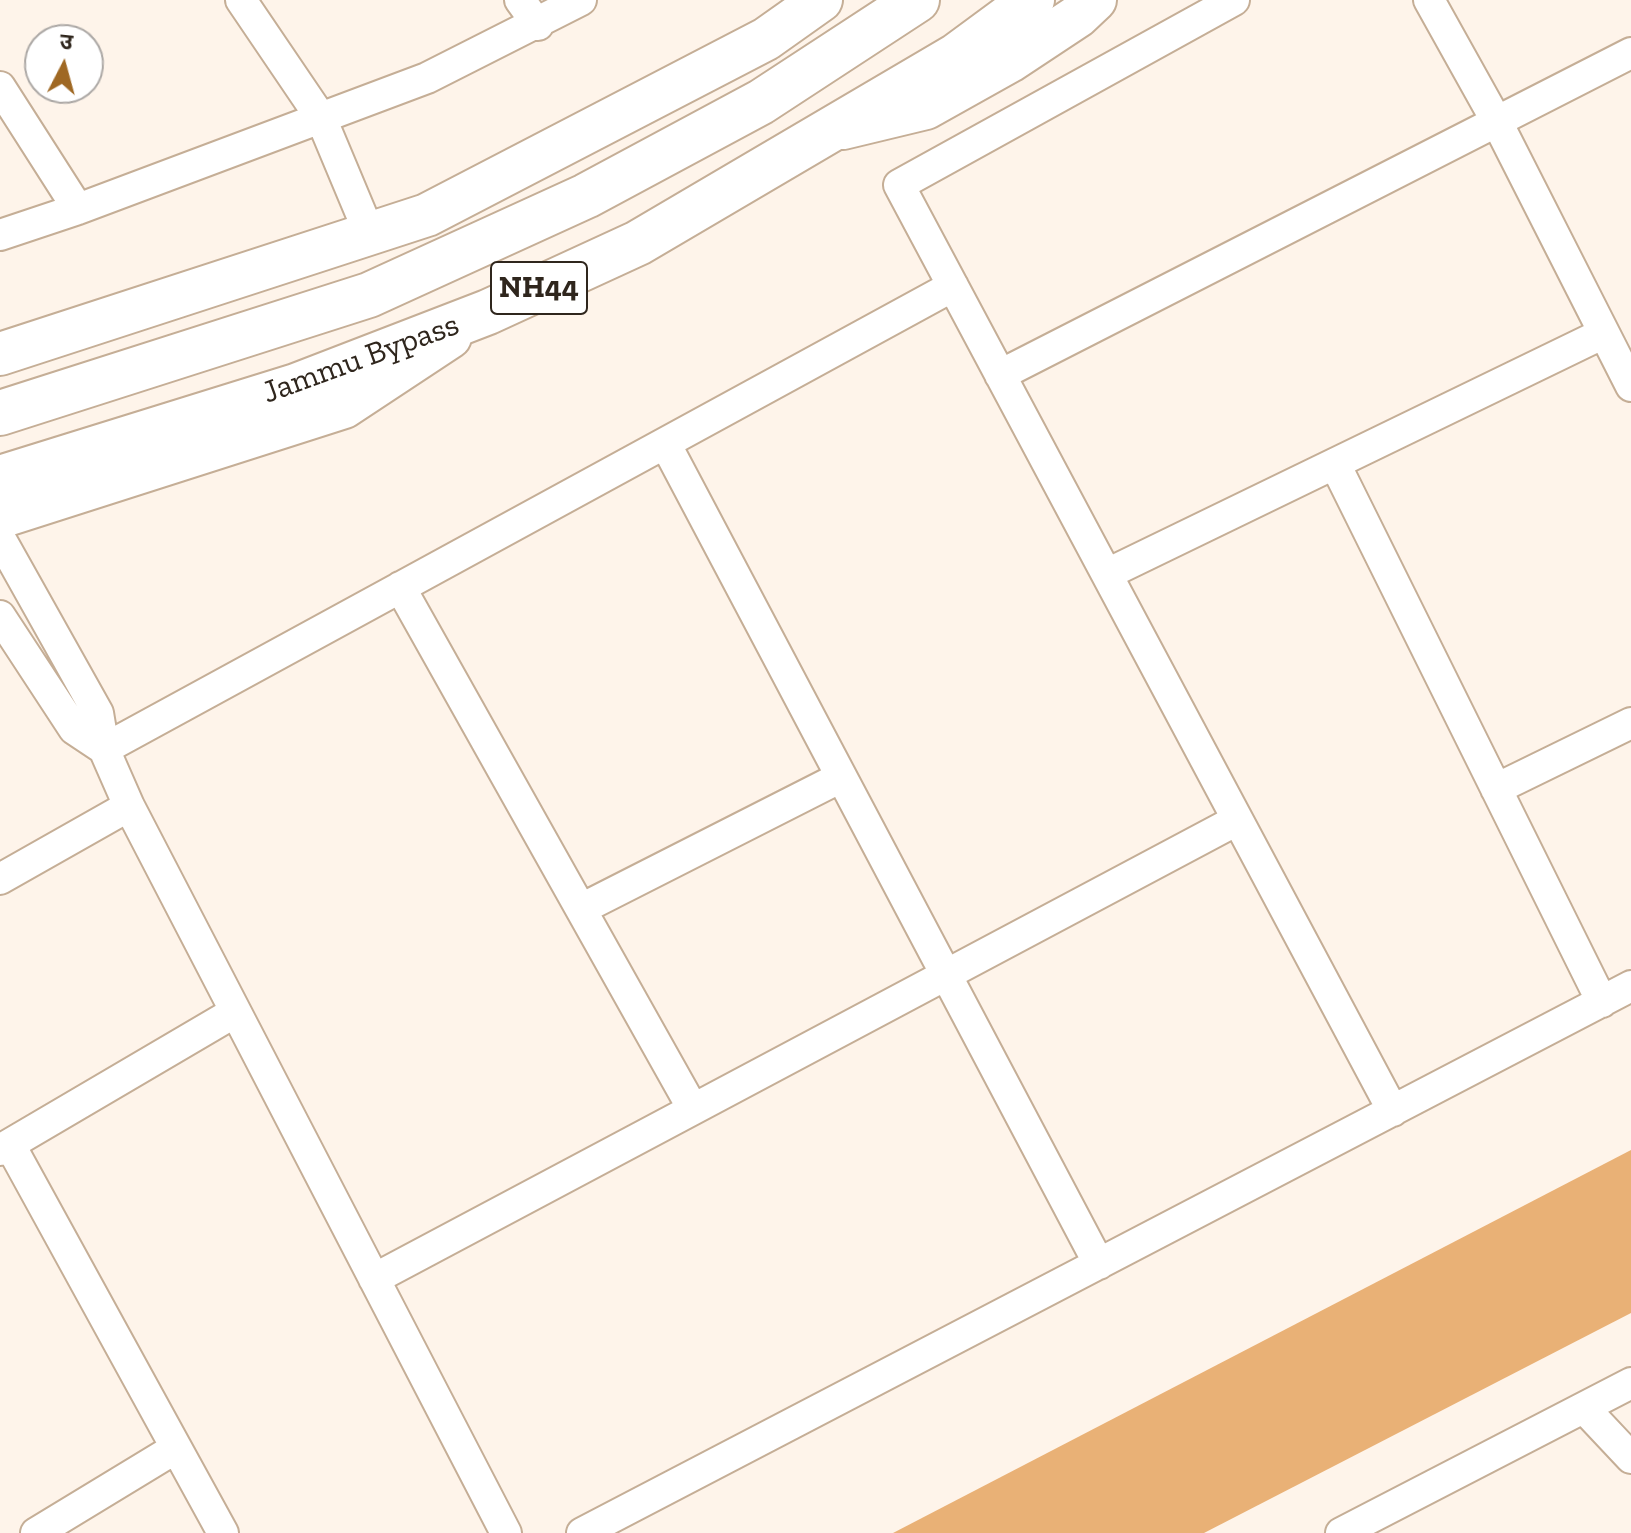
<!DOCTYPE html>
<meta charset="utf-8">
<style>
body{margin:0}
#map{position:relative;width:1631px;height:1533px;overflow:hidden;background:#fef4ea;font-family:"Zilla Slab","Noto Sans Devanagari",serif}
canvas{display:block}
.north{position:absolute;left:24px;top:24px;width:80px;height:80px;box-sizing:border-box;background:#fff;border:2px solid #aca8a5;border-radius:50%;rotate:6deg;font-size:22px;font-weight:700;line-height:32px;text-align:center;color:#2f261d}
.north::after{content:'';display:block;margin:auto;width:28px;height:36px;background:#9f6823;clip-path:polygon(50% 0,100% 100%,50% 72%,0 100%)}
</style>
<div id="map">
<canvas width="1631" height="1533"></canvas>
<div class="north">उ</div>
</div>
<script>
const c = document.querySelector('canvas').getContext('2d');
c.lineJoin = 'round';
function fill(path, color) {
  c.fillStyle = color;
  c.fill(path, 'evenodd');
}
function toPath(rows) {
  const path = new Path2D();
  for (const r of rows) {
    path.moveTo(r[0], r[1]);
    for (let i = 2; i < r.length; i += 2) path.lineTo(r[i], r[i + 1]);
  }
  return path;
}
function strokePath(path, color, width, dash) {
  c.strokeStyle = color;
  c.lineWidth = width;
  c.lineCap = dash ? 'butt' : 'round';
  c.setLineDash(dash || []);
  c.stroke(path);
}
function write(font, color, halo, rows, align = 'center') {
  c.font = font + ' "Zilla Slab",serif';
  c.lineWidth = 6;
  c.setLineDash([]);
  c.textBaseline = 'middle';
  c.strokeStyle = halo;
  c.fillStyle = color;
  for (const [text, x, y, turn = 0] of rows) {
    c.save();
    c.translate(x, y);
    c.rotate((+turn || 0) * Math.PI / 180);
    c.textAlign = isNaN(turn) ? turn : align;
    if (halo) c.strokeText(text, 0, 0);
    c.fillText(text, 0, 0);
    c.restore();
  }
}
fill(toPath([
 [1631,1150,1631,1313,1204,1533,893,1533]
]), '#e9b176');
const street = toPath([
 [241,0,321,118,370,235],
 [520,0,538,25],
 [1234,0,899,185,1393,1111],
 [1429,0,1497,122,1631,386],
 [0,87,78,209],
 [0,235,78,209,427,78,581,0],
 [1000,375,1631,53],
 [665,443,1099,1264],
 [1335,464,1602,1002],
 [0,538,98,713,104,749,129,806,506,1533],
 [1107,574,1604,333],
 [400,587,693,1109],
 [0,616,74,729,104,749],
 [104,749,953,286],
 [1496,789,1631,723],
 [0,879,129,806],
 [581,909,841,777],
 [10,1145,223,1533],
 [0,1150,235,1012],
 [374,1279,1237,820],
 [1584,1408,1631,1458],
 [36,1533,176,1448],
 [582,1533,1631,986],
 [1341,1533,1631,1383]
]);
const secondary = toPath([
 [843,128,926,108,1010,61,1078,16,1095,0],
 [0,354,427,215,766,39,821,0],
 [0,517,344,407,450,337]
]);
const highway = toPath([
 [0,413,369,295,586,196,761,102,917,0],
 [0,478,296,386,488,312,638,243,956,56,1032,0]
]);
strokePath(street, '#c5ae96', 34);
strokePath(secondary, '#c5ae96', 46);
strokePath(highway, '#c5ae96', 48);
strokePath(street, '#fff', 30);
strokePath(secondary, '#fff', 42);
strokePath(highway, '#fff', 44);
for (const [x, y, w] of [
 [539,288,96]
]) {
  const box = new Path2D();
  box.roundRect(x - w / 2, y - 26, w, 52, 6);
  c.fillStyle = '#fff';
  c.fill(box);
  strokePath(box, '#2f261d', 2);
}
write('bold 30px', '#2f261d', null, [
 ["NH44",539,288]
]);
write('32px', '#2f261d', '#fff', [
 ["Jammu Bypass",361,359,-20]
]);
</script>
